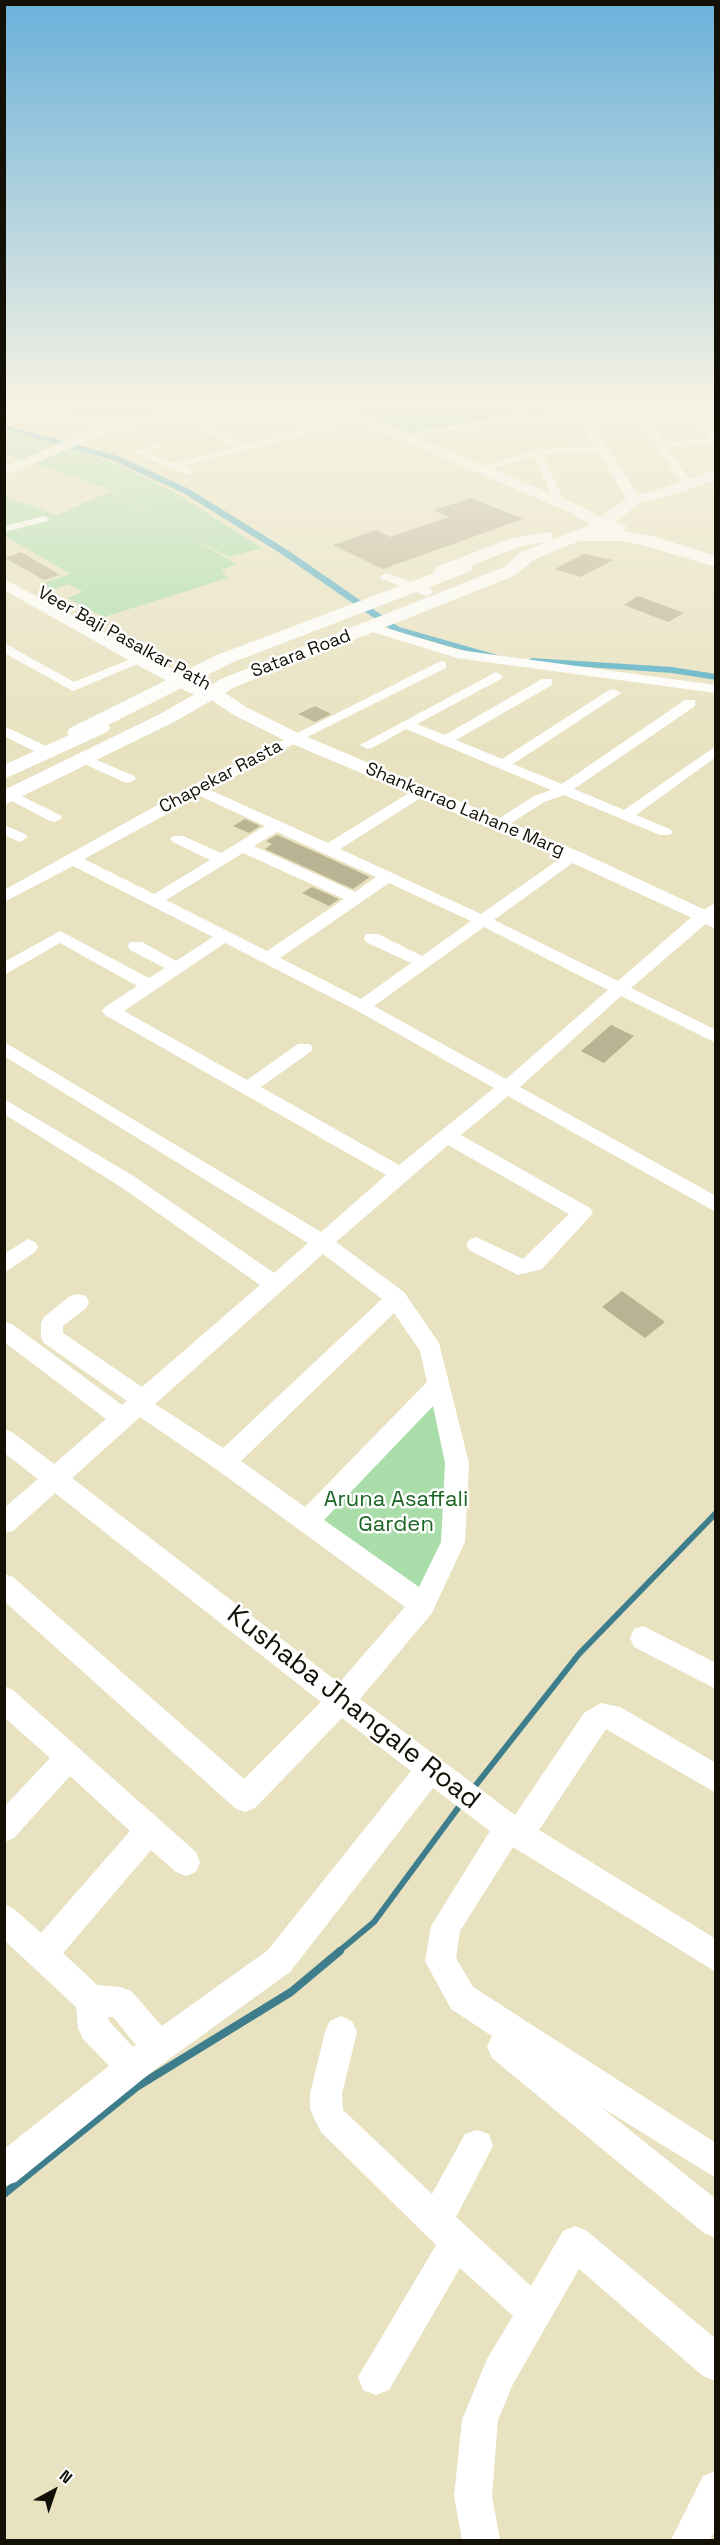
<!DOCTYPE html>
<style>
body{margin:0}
#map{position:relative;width:720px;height:2545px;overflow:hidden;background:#e8e2c0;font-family:"Space Grotesk",sans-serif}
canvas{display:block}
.frame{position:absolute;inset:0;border:6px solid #131106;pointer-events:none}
.north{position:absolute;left:24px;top:2461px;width:60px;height:60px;-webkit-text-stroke:4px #fff;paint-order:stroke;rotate:40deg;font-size:16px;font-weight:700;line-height:24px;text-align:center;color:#131106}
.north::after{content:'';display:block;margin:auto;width:21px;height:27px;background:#131106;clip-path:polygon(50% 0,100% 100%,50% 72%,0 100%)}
</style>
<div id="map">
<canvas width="720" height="2545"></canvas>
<div class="frame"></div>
<div class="north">N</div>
</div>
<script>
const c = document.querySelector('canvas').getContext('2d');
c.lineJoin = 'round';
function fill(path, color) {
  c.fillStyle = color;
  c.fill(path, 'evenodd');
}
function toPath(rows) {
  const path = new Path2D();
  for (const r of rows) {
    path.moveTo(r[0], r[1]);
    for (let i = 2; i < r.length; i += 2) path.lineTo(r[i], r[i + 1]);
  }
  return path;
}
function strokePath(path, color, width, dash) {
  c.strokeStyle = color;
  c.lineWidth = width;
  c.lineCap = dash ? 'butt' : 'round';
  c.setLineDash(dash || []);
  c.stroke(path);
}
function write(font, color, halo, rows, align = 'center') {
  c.font = font + ' "Space Grotesk",sans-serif';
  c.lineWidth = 5;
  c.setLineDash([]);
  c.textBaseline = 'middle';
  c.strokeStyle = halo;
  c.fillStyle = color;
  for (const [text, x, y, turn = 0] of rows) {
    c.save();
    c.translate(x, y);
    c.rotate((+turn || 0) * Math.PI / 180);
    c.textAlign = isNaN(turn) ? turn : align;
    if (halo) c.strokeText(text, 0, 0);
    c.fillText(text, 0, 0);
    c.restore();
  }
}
fill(toPath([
 [5,400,186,400,148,413,119,416],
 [329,400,541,400,546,410,418,438],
 [5,431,51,441,111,462,172,491,262,548,229,557,175,528,237,564,221,570,228,578,104,617,67,598,83,592,69,584,52,590,42,584,71,574,5,536,4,496,57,515,109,492,163,522,107,489,5,454],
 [429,1395,457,1463,447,1536,421,1597,313,1526]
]), '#a9dda9');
strokePath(toPath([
 [472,1790,579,1654,716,1513],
 [338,1952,374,1922,461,1804]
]), '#3e7e8c', 6);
strokePath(toPath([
 [4,2194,138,2086,291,1992,340,1951]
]), '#3e7e8c', 8);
fill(toPath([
 [4,425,118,456,189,489,286,549,399,627,508,658,503,661,393,631,280,553,183,493,112,460,4,429,4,425],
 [532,658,672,667,716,674,716,680,672,673,529,663,527,661,532,658]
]), '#50adc5');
fill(toPath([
 [471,498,523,519,383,569,333,545,376,530,390,537,449,517,434,510],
 [21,552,60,575,44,580,5,558],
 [584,554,613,560,580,577,555,569],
 [638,596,684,613,668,622,624,605],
 [315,706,331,714,315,722,298,714],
 [245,819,260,826,249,833,233,826],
 [277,835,322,855,370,877,353,889,265,849,272,844,266,841],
 [312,887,339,899,329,906,302,893],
 [611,1025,634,1036,604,1063,581,1051],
 [622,1291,665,1322,645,1338,602,1307]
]), '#b9b393');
fill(toPath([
 [532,400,542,400,526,414,508,421,402,439,397,436,503,416,520,410,532,400],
 [625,400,633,400,663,442,709,439,681,400,694,400,716,405,716,411,693,405,716,434,716,444,667,447,693,484,692,486,684,486,631,410,577,412,572,409,577,406,627,404,625,400],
 [358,415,363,418,361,420,182,466,192,470,192,474,188,475,132,452,160,444,160,448,146,452,172,463,235,447,196,427,196,423,199,422,245,444,358,415],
 [601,446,606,449,605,451,543,455,565,503,560,506,555,503,534,456,480,472,475,469,537,449,601,446],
 [44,516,49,519,48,521,4,532,4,526,44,516],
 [386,573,431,589,433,592,427,596,382,579,380,577,386,573],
 [370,623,459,650,716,685,716,693,457,658,366,630,366,624,370,623],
 [4,643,74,682,136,657,146,657,147,660,73,691,4,653,4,643],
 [441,661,446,662,446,668,299,741,210,790,328,843,417,788,427,788,429,791,427,794,340,849,481,914,568,853,578,853,581,856,578,859,494,920,618,981,695,914,716,903,716,915,631,988,716,1030,716,1043,621,996,520,1087,716,1196,716,1212,508,1096,461,1135,590,1208,593,1213,542,1269,518,1275,469,1250,466,1245,469,1240,476,1237,523,1259,569,1214,448,1145,336,1242,404,1292,439,1343,469,1463,465,1542,432,1613,360,1699,515,1815,584,1713,601,1703,620,1707,716,1763,716,1793,606,1729,539,1830,716,1939,716,1972,513,1847,460,1931,456,1958,473,1987,716,2143,716,2178,601,2107,716,2199,716,2238,704,2233,492,2058,487,2047,492,2036,451,2009,425,1961,431,1926,490,1831,433,1788,290,1972,154,2070,16,2182,4,2186,4,2149,109,2066,83,2039,78,2028,76,2007,4,1940,4,1904,14,1909,41,1933,130,1831,70,1776,14,1838,4,1842,4,1807,50,1758,4,1717,4,1686,13,1690,196,1852,200,1862,196,1872,186,1876,176,1872,151,1850,63,1953,97,1985,120,1987,131,1991,162,2026,268,1950,411,1771,342,1718,255,1808,245,1812,235,1808,4,1601,4,1574,13,1577,244,1779,321,1702,55,1493,13,1531,4,1533,4,1508,38,1479,4,1453,4,1429,12,1432,54,1464,106,1419,4,1342,4,1322,12,1324,122,1405,127,1401,44,1343,41,1337,41,1323,44,1317,70,1296,78,1294,86,1296,89,1302,86,1308,63,1326,63,1333,142,1387,260,1285,121,1187,4,1114,4,1099,135,1177,274,1273,308,1243,4,1056,4,1042,321,1232,386,1175,105,1015,102,1011,105,1007,137,986,60,943,4,975,4,962,60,931,149,978,165,968,130,950,128,946,130,942,142,942,176,961,213,937,73,866,4,902,4,890,192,786,441,661],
 [200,796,265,826,221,853,183,836,173,836,170,839,173,842,210,860,154,894,84,859,200,796],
 [277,832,323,853,376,877,355,892,254,846,277,832],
 [243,853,344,899,267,951,166,900,243,853],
 [389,883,471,921,422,956,378,934,366,934,364,938,366,942,411,963,361,999,280,958,389,883],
 [484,927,608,990,506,1079,374,1006,484,927],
 [225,943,356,1010,494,1088,399,1165,261,1087,310,1052,313,1048,310,1044,298,1044,247,1080,124,1011,225,943],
 [323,1254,382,1299,223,1448,155,1404,323,1254],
 [394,1313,420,1351,427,1382,305,1507,241,1461,394,1313],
 [433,1406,445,1463,441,1542,419,1587,324,1520,433,1406],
 [140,1417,216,1469,405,1607,339,1683,72,1478,140,1417],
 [108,2017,113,2017,136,2045,133,2047,109,2021,108,2017],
 [496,672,503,676,501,679,417,724,445,735,542,679,552,679,552,685,456,740,502,759,609,690,614,689,621,693,513,764,562,784,685,700,695,700,695,706,574,789,624,810,716,746,716,757,636,815,670,829,673,832,670,835,660,835,564,795,544,802,505,827,495,827,492,824,495,821,534,796,551,790,406,729,372,748,367,749,360,745,496,672],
 [4,726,46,746,48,749,46,752,36,752,4,736,4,726],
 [85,755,134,776,136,779,129,783,124,782,80,762,80,756,85,755],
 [11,791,60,815,62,818,55,822,50,821,6,798,6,792,11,791],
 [4,825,25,834,28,837,20,842,4,835,4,825],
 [28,1239,35,1242,38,1247,35,1252,4,1273,4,1254,28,1239],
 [643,1626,716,1663,716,1689,634,1647,630,1638,634,1629,643,1626],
 [341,2016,352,2021,357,2032,342,2094,343,2110,432,2194,465,2134,477,2130,489,2134,493,2146,456,2217,531,2286,563,2231,575,2226,587,2231,716,2339,716,2381,703,2376,579,2269,513,2384,498,2420,492,2496,500,2540,462,2540,454,2496,462,2420,487,2359,513,2316,460,2268,389,2390,376,2395,363,2390,358,2377,436,2245,321,2132,315,2120,310,2109,310,2094,325,2032,330,2021,341,2016],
 [716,2471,716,2529,710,2540,671,2540,703,2476,716,2471]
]), '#fff');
fill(toPath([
 [200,400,217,400,127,429,116,429,4,476,4,467,100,426,4,413,4,405,123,422,200,400],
 [566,400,578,400,641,500,639,503,629,503,566,400],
 [4,579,200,684,222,691,246,707,300,734,580,852,716,915,716,929,566,860,288,742,234,715,210,699,188,692,143,668,4,590,4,579]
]), '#fff');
fill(toPath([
 [309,400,327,400,583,507,600,517,628,497,664,488,716,469,716,480,676,494,640,503,615,522,624,524,626,528,624,531,652,536,716,556,716,567,643,545,623,541,579,541,533,560,516,575,235,687,174,722,4,805,4,790,160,714,221,679,504,567,521,552,549,541,519,547,472,565,471,571,231,663,108,725,110,728,107,732,4,779,4,765,69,735,67,732,70,728,217,655,434,573,436,567,509,539,545,532,551,533,553,537,551,540,590,525,571,513,309,400]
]), '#fff');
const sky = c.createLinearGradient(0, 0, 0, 756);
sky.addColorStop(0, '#6bb1da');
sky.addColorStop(0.53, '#f5f2e3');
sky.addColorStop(1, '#f5f2e300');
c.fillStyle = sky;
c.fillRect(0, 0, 720, 756);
write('18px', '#131106', '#fff', [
 ["Veer Baji Pasalkar Path",124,639,29],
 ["Satara Road",301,654,-21],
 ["Chapekar Rasta",221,777,-28],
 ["Shankarrao Lahane Marg",465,810,23]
]);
write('22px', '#1a6522', '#fff', [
 ["Aruna Asaffali",396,1500],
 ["Garden",396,1525]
]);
write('27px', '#131106', '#fff', [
 ["Kushaba Jhangale Road",353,1708,38]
]);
</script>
